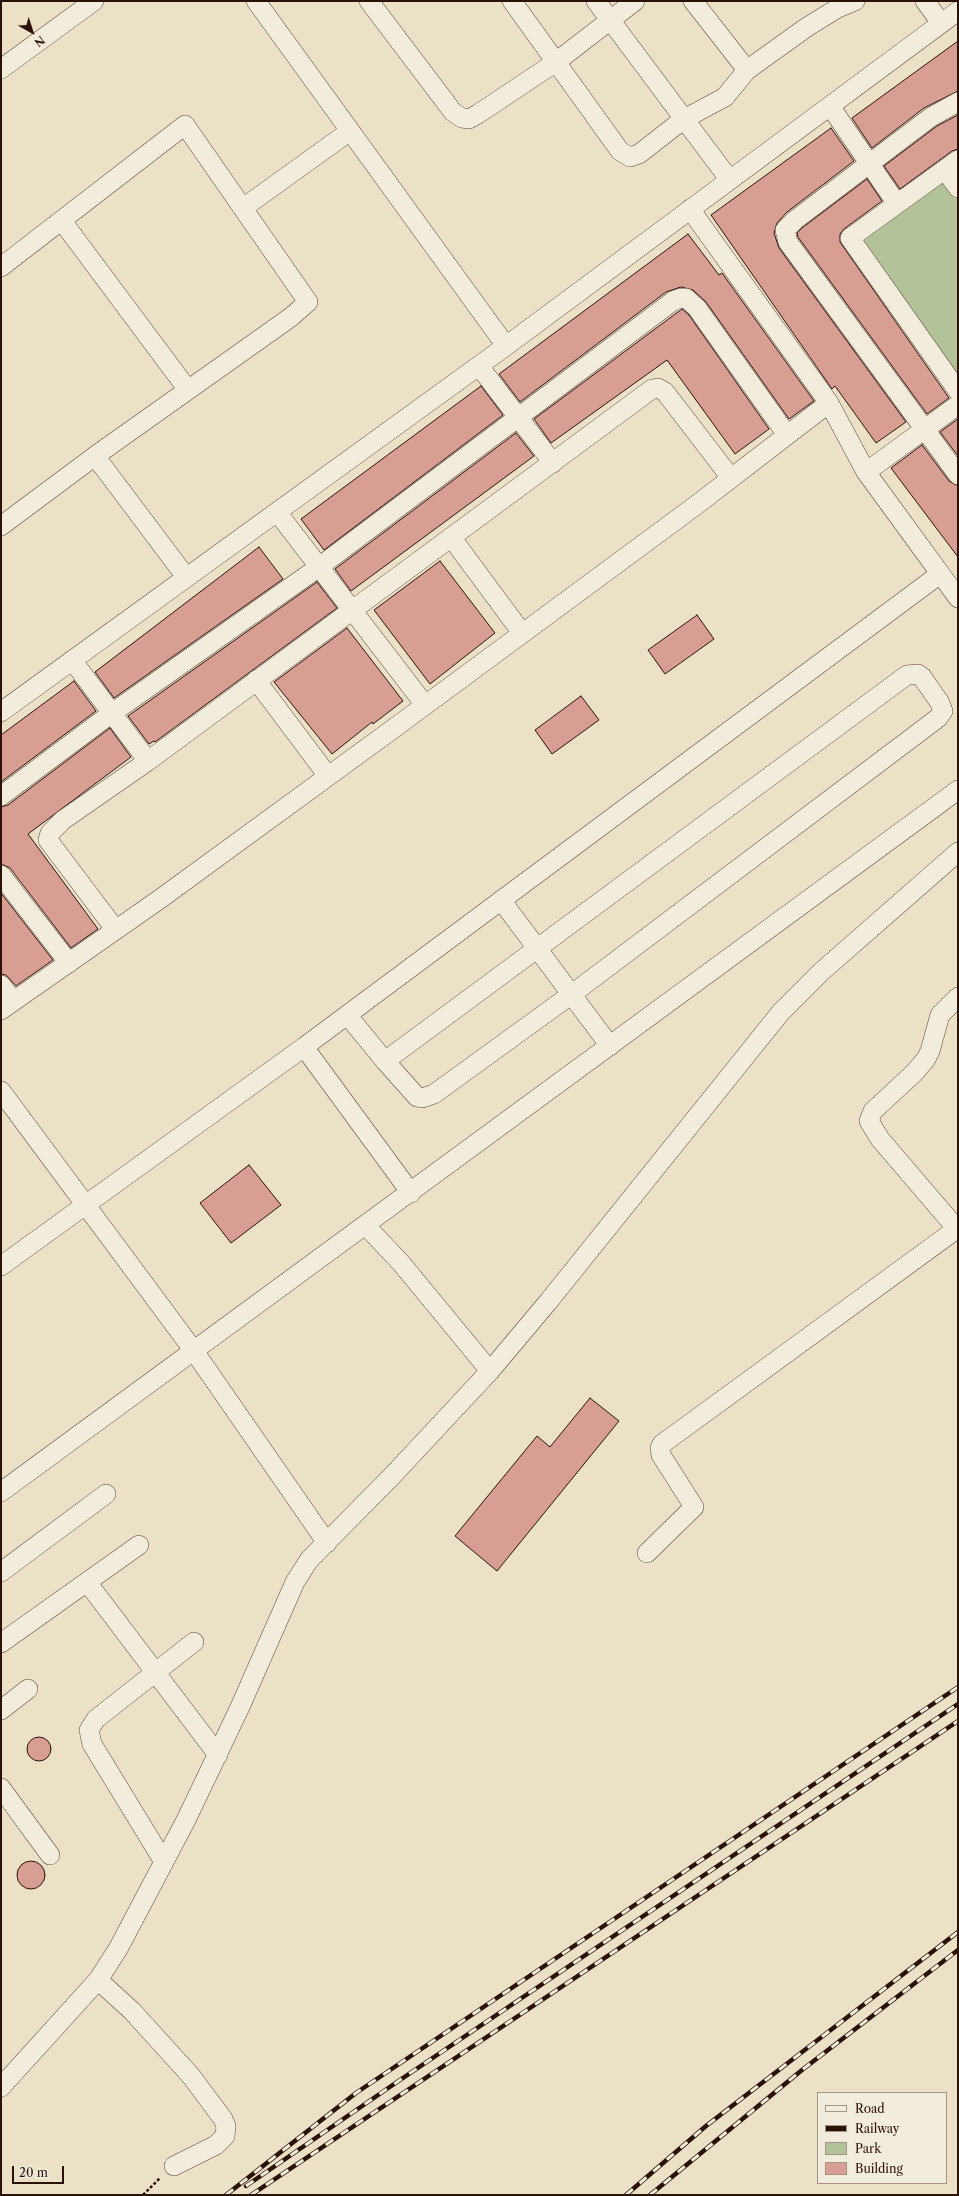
<!DOCTYPE html>
<style>
body{margin:0}
#map{position:relative;width:959px;height:2196px;overflow:hidden;background:#eae1c7;font-family:"Libre Caslon Text",serif}
canvas{display:block}
.frame{position:absolute;inset:0;border:2px solid #2c1206;pointer-events:none}
.legend{position:absolute;left:817px;top:2092px;width:130px;height:92px;box-sizing:border-box;background:#f1ecdb;border:1px solid #a29586;margin:0;padding:5px 7px;list-style:none;font-size:12px;color:#2c1206}
.legend li{display:flex;align-items:center;gap:8px;height:20px}
.legend b{width:20px;border:1px solid #a29586}
.north{position:absolute;left:12px;top:12px;width:40px;height:40px;-webkit-text-stroke:3px #f1ecdb;paint-order:stroke;rotate:141deg;font-size:11px;font-weight:700;line-height:16px;text-align:center;color:#2c1206}
.north::after{content:'';display:block;margin:auto;width:14px;height:18px;background:#2c1206;clip-path:polygon(50% 0,100% 100%,50% 72%,0 100%)}
.scale{position:absolute;left:12px;top:2166px;width:52px;height:18px;box-sizing:border-box;border:2px solid #2c1206;border-top:0;padding-left:5px;font-size:12px;line-height:14px;white-space:nowrap;color:#2c1206;-webkit-text-stroke:3px #f1ecdb;paint-order:stroke}
</style>
<div id="map">
<canvas width="959" height="2196"></canvas>
<div class="frame"></div>
<ul class="legend">
<li><b style="height:5px;background:#f1ecdb"></b>Road</li>
<li><b style="height:5px;background:#2c1206"></b>Railway</li>
<li><b style="height:11px;background:#b2c399"></b>Park</li>
<li><b style="height:11px;background:#d89e93"></b>Building</li>
</ul>
<div class="north">N</div>
<div class="scale">20 m</div>
</div>
<script>
const c = document.querySelector('canvas').getContext('2d');
c.lineJoin = 'round';
function fill(path, color) {
  c.fillStyle = color;
  c.fill(path, 'evenodd');
}
function toPath(rows) {
  const path = new Path2D();
  for (const r of rows) {
    if (r.length === 3) {
      path.moveTo(r[0] + r[2], r[1]);
      path.arc(r[0], r[1], r[2], 0, 2 * Math.PI);
      continue;
    }
    path.moveTo(r[0], r[1]);
    for (let i = 2; i < r.length; i += 2) path.lineTo(r[i], r[i + 1]);
  }
  return path;
}
function strokePath(path, color, width, dash) {
  c.strokeStyle = color;
  c.lineWidth = width;
  c.lineCap = dash ? 'butt' : 'round';
  c.setLineDash(dash || []);
  c.stroke(path);
}
fill(toPath([
 [943,177,958,197,958,378,862,239]
]), '#b2c399');
const building = toPath([
 [958,41,958,91,924,108,872,148,852,118,958,41],
 [958,115,958,149,952,151,900,189,884,166,937,126,958,115],
 [831,128,854,161,787,212,777,223,774,233,779,248,906,422,876,443,835,386,832,389,711,215,831,128],
 [867,179,882,201,844,229,840,234,840,242,949,398,927,414,798,237,797,233,802,228,867,179],
 [688,234,719,275,722,273,814,401,789,419,706,302,693,290,681,287,666,292,520,402,499,374,688,234],
 [682,309,689,315,769,429,735,454,667,360,551,443,534,419,682,309],
 [481,386,503,415,324,550,301,519,481,386],
 [958,419,958,456,940,432,958,419],
 [516,433,534,456,351,591,335,569,516,433],
 [922,445,949,481,958,486,958,557,891,468,922,445],
 [259,547,283,579,114,698,95,672,259,547],
 [440,561,495,633,430,684,374,610,440,561],
 [317,582,337,608,155,742,154,741,149,744,128,716,317,582],
 [697,615,714,639,665,674,648,650,697,615],
 [347,628,403,701,373,724,372,722,332,754,274,682,347,628],
 [74,681,96,711,1,782,1,735,74,681],
 [581,696,599,720,552,754,535,730,581,696],
 [110,728,131,757,28,834,98,929,71,948,10,868,1,864,1,807,8,805,110,728],
 [1,893,53,960,16,986,6,975,1,974,1,893],
 [249,1165,281,1205,231,1243,200,1203,249,1165],
 [590,1398,619,1421,497,1571,455,1536,537,1436,550,1447,590,1398],
 [39,1749,12],
 [31,1875,14]
]);
fill(building, '#d89e93');
strokePath(building, '#2c1206', 1);
const minor = toPath([
 [256,1,506,346],
 [369,1,453,112,462,118,469,119,478,114,556,62,635,1],
 [512,1,620,151,630,157,639,154,684,119,725,97,747,70,807,27,838,8,855,1],
 [596,1,729,179],
 [693,1,747,70],
 [925,1,941,23],
 [1,69,94,1],
 [958,102,931,117,795,220,785,230,788,242,958,475],
 [830,106,897,204],
 [958,160,850,238,958,391],
 [945,170,958,188],
 [243,208,350,131],
 [690,209,829,403,866,472,958,598],
 [62,221,188,390],
 [1,267,185,125,308,302,291,317,95,456,1,526],
 [479,366,553,463],
 [95,456,186,577],
 [866,472,958,405],
 [277,512,425,705],
 [451,537,522,633],
 [72,660,148,761],
 [256,680,328,776],
 [1,712,506,346,958,11],
 [1,796,112,713,319,567,673,301,681,298,686,298,697,308,787,435],
 [1,875,69,963],
 [501,900,610,1046],
 [115,929,48,840,50,833,63,820,148,761,652,389,658,388,665,392,731,478],
 [1,985,13,1001],
 [1,1010,160,899,397,726,695,506,829,403],
 [348,1016,385,1061,417,1097,422,1098,434,1094,572,994,938,718,943,711,940,703,922,677,918,674,907,675,385,1061],
 [1,1091,194,1351,327,1543],
 [411,1193,304,1047,940,574],
 [366,1226,401,1263,490,1371],
 [957,1229,880,1139,869,1121,873,1111,914,1073,926,1059,930,1051,940,1015,958,997],
 [1,1266,304,1047],
 [1,1492,958,790],
 [647,1553,694,1507,661,1455,660,1448,662,1444,958,1228],
 [1,1572,106,1494],
 [87,1582,218,1755],
 [1,1643,139,1545],
 [1,1710,28,1689],
 [1,1788,50,1855],
 [164,1862,92,1744,89,1730,96,1719,194,1642],
 [98,1980,132,2011,191,2076,223,2119,226,2126,225,2136,216,2145,174,2166],
 [1,2087,98,1980,118,1949,186,1820,240,1707,295,1582,309,1560,392,1476,490,1371,548,1302,781,1012,821,972,958,852]
]);
strokePath(minor, '#5c4636', 20);
strokePath(toPath([
 [143,2195,160,2178]
]), '#2c1206', 2.5, [3, 2]);
strokePath(minor, '#f1ecdb', 19);
const rail = toPath([
 [246,2186,397,2082,958,1704],
 [226,2195,356,2093,958,1687],
 [251,2195,958,1721],
 [626,2195,706,2126,958,1932],
 [650,2195,802,2070,958,1950]
]);
strokePath(rail, '#2c1206', 4.5);
strokePath(rail, '#f1ecdb', 3, [9]);
</script>
